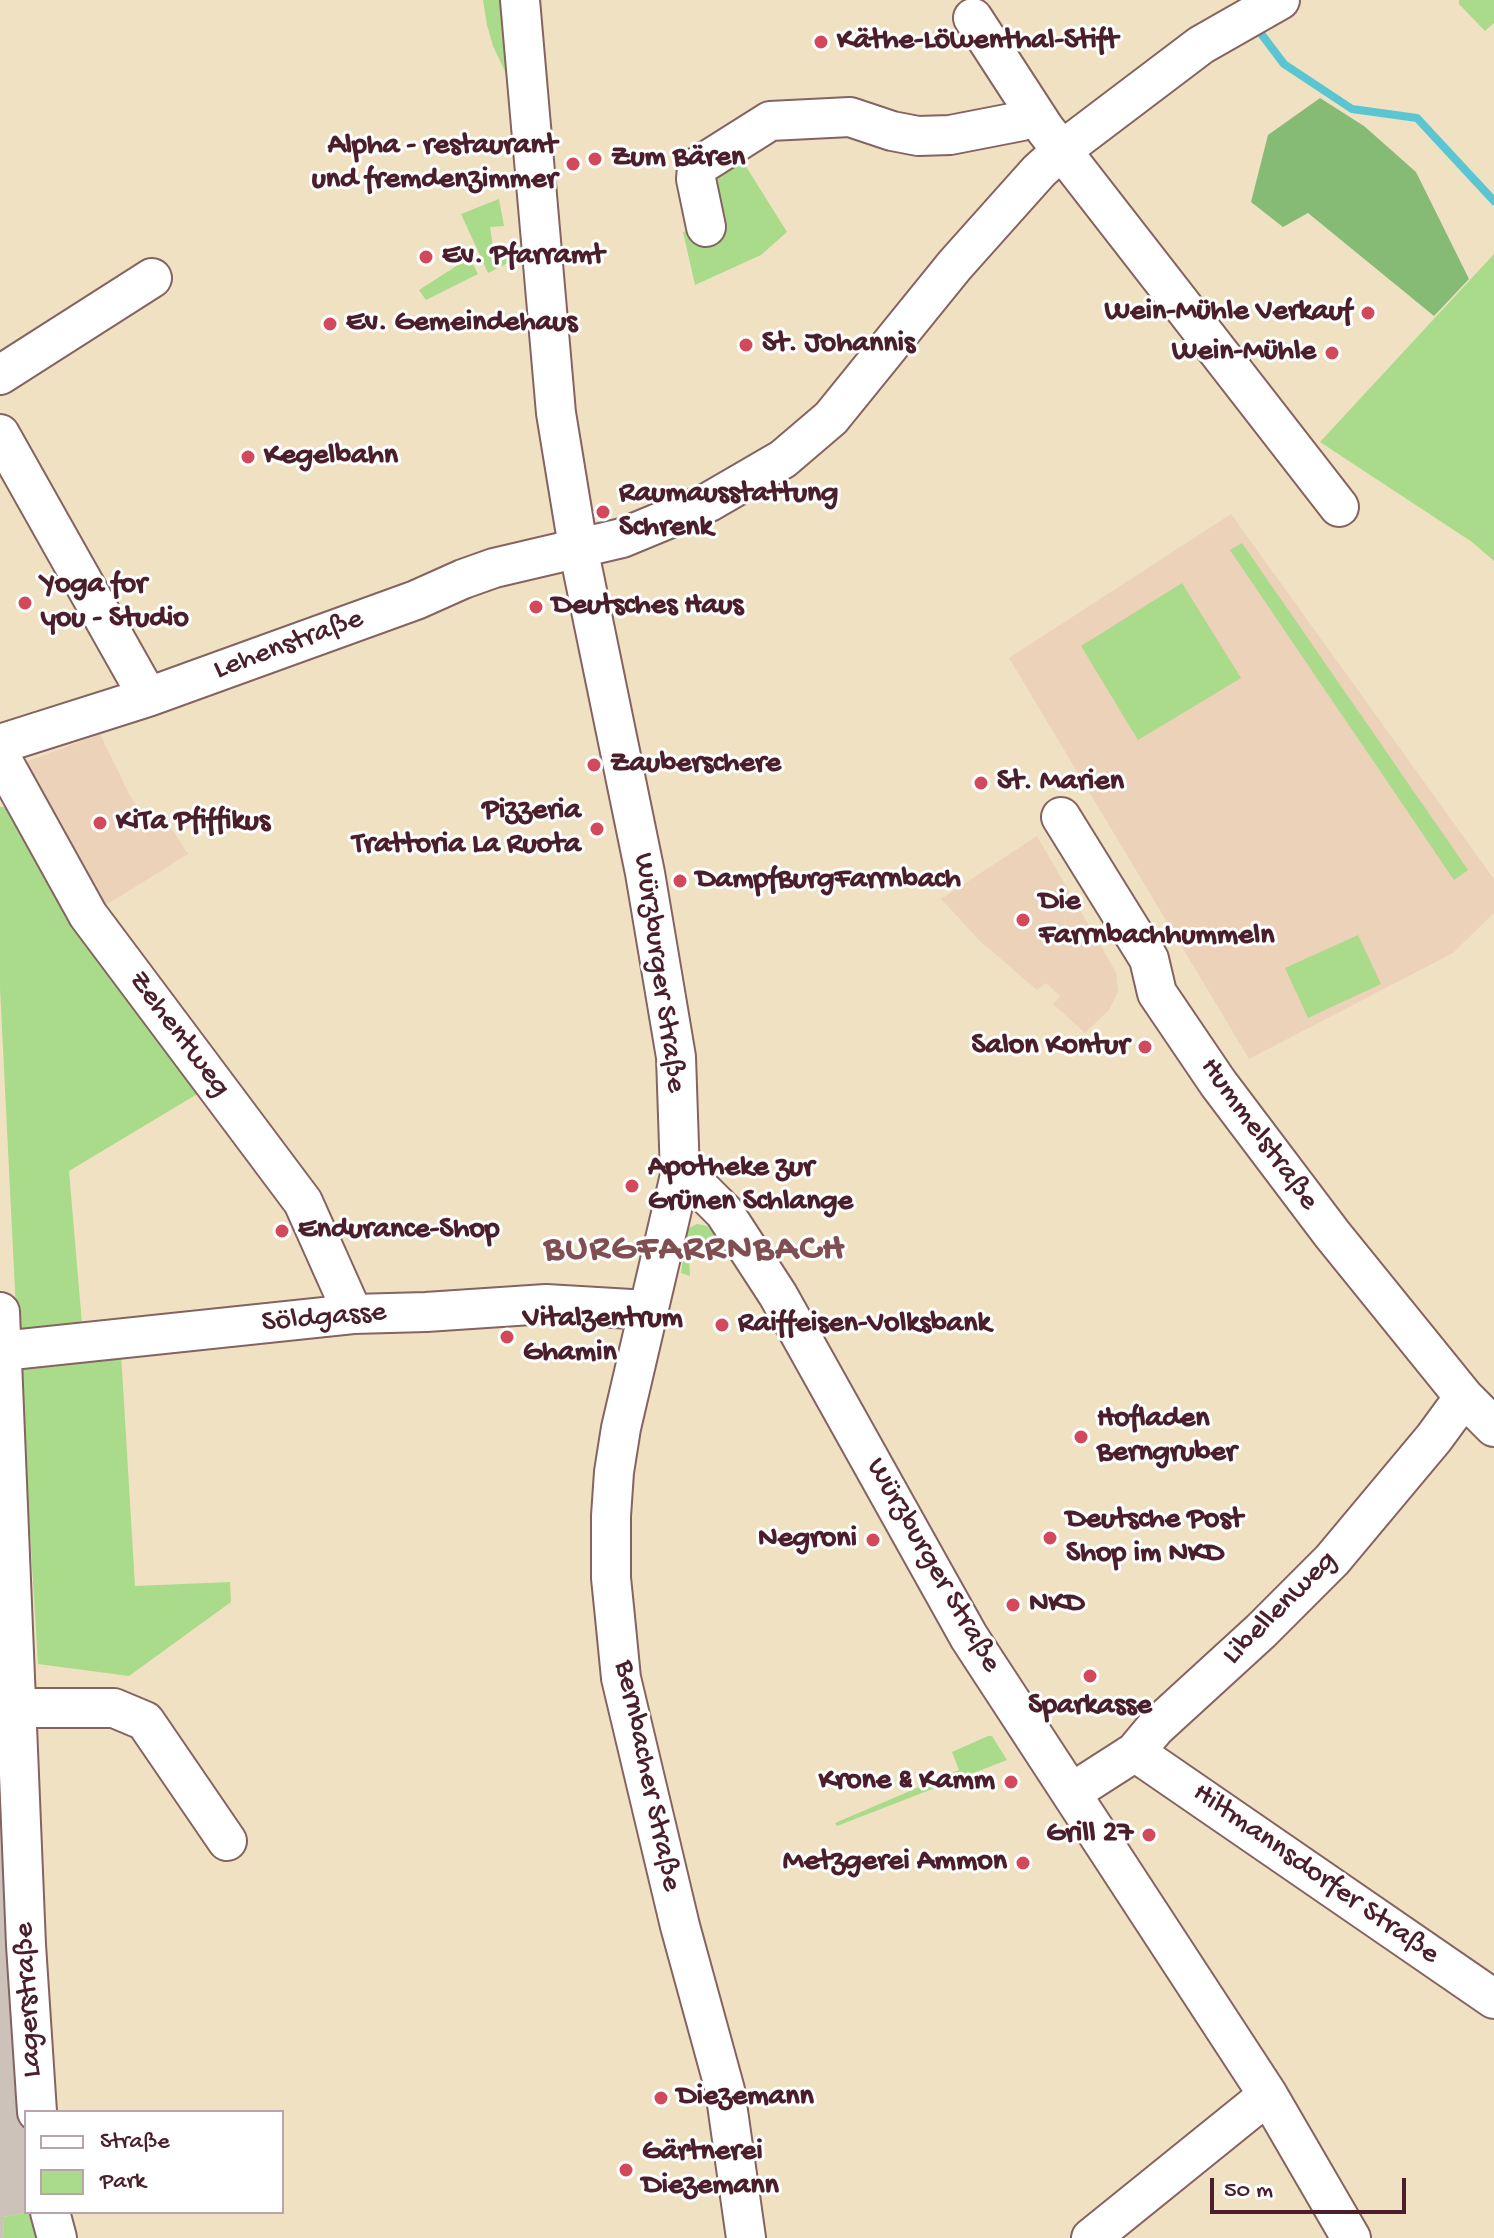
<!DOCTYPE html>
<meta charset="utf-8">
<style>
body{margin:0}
#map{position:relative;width:1494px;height:2238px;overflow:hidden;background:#f1e1c3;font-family:"Gochi Hand",sans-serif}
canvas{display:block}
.legend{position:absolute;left:24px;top:2110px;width:260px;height:104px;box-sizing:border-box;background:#fff;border:2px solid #b7a5aa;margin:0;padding:10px 14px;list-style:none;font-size:24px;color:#4a1f2b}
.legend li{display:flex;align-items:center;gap:16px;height:40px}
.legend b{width:40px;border:2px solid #b7a5aa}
.scale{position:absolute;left:1210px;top:2178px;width:196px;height:36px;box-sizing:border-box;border:4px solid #4a1f2b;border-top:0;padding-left:10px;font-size:24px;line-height:28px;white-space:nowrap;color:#4a1f2b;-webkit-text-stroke:6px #fff;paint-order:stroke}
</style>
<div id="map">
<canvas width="1494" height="2238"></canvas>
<ul class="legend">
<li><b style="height:10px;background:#fff"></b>Straße</li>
<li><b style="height:22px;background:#a9db8a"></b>Park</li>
</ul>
<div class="scale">50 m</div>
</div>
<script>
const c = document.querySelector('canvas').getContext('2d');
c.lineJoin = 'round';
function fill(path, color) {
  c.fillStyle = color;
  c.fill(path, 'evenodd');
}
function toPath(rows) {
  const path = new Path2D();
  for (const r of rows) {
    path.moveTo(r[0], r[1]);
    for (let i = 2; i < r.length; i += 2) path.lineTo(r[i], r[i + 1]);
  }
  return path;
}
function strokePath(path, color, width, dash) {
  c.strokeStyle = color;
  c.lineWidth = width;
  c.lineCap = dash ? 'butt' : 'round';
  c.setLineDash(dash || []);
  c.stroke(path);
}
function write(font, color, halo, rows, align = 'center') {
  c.font = font + ' "Gochi Hand",sans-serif';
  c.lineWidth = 6;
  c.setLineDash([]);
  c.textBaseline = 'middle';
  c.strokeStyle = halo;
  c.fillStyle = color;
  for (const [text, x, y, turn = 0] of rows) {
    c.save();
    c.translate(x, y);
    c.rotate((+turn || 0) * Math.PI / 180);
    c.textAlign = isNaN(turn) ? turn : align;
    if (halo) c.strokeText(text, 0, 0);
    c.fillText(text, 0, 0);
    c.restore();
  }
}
fill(toPath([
 [1231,514,1494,879,1494,913,1453,953,1249,1059,1009,658],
 [100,734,129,794,150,827,165,818,188,854,103,907,20,770,26,762],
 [1037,836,1116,972,1118,992,1109,1010,1085,1033,1053,1004,1060,996,1046,983,1037,990,980,941,941,899]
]), '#ecd2b8');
fill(toPath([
 [0,1681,26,2114,26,2212,30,2212,3,2217,4,2238,0,2238]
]), '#cdc2b9');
fill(toPath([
 [483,0,502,0,511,84,493,46,487,25],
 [1459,0,1494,0,1494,23,1485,31,1459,4],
 [737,152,787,232,761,255,695,285,683,232,706,226,696,179],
 [499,199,504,226,490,227,493,247,506,243,508,263,488,273,461,214],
 [462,243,478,274,426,300,419,290,458,265,449,249],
 [1494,254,1494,561,1472,542,1320,442],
 [1242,543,1468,870,1454,880,1230,550],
 [1182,583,1241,678,1138,740,1081,646],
 [0,807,9,807,204,1090,69,1171,82,1324,17,1331,0,988],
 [1358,935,1381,984,1308,1018,1285,968],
 [697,1224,707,1226,719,1239,713,1246,703,1239,693,1241,689,1252,690,1276,681,1273,686,1236,689,1228],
 [121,1353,135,1586,230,1582,231,1602,129,1676,38,1664,20,1367],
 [988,1736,992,1736,1007,1760,837,1826,835,1823,959,1770,952,1752],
 [30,2212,40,2212,46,2238,4,2238,3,2217]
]), '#a9db8a');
fill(toPath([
 [1320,98,1364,126,1416,172,1469,279,1434,316,1308,213,1283,227,1251,202,1268,135]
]), '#86bb76');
strokePath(toPath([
 [1256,27,1284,64,1352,109,1417,118,1494,201]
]), '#59c6d1', 8);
const minor = toPath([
 [520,0,556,413,578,547,645,873,676,1057,680,1175,621,1428,614,1472,611,1516,611,1578,615,1617,621,1678,680,1926,725,2090,746,2238],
 [973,18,1045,129,1339,507],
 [706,227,696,179,697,167,770,121,850,117,892,131,918,136,950,135,1022,121,1035,115],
 [0,375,152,278],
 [0,434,148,697],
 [0,744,148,697,416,600,463,579,494,568,622,538,709,502,783,459,831,418,955,265,1039,171,1061,151,1201,45,1280,0],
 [0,756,88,915,303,1202,353,1314],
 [1061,817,1149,959,1157,993,1218,1083,1332,1234,1464,1397,1494,1427],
 [680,1175,705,1193,724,1212,778,1295,969,1637,1268,2095,1351,2238],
 [0,1312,26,1945,37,2112],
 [2,1351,353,1314,426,1312,546,1304,648,1310],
 [18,1708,114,1708,145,1721,227,1841],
 [1135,1752,1494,1999],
 [1071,1793,1135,1752,1155,1728,1261,1631,1332,1560,1434,1438,1464,1397],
 [50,2212,57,2238],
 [1091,2238,1268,2095]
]);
strokePath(minor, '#846360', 42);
strokePath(minor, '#fff', 38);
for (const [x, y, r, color] of [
 [821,42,8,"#d1495b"],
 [595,159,8,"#d1495b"],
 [573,164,8,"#d1495b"],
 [426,257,8,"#d1495b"],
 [1368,313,8,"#d1495b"],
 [330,324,8,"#d1495b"],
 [746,345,8,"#d1495b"],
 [1332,353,8,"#d1495b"],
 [248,457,8,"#d1495b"],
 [603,512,8,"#d1495b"],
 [25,603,8,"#d1495b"],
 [536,607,8,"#d1495b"],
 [594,765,8,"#d1495b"],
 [981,783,8,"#d1495b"],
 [100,823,8,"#d1495b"],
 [597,829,8,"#d1495b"],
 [680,881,8,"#d1495b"],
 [1023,920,8,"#d1495b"],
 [1145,1047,8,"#d1495b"],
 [632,1186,8,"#d1495b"],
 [282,1231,8,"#d1495b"],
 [722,1325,8,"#d1495b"],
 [507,1337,8,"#d1495b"],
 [1081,1437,8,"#d1495b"],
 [1050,1538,8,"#d1495b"],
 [873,1540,8,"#d1495b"],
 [1013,1605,8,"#d1495b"],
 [1090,1676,8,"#d1495b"],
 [1011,1782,8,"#d1495b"],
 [1149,1835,8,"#d1495b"],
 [1023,1863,8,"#d1495b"],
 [661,2098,8,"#d1495b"],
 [626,2170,8,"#d1495b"]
]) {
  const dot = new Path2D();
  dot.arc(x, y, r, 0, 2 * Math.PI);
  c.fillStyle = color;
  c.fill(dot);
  strokePath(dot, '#fff', 3);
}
write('bold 30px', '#4a1f2b', '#fff', [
 ["Käthe-Löwenthal-Stift",837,42],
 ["Alpha - restaurant",557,147,"right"],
 ["und fremdenzimmer",557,181,"right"],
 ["Zum Bären",611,159],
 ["Ev. Pfarramt",442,257],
 ["Wein-Mühle Verkauf",1352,313,"right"],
 ["Ev. Gemeindehaus",346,324],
 ["St. Johannis",762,345],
 ["Wein-Mühle",1316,353,"right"],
 ["Kegelbahn",264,457],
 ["Raumausstattung",619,495],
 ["Schrenk",619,529],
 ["Yoga for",41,586],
 ["you - Studio",41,620],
 ["Deutsches Haus",552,607],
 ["Zauberschere",610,765],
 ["St. Marien",997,783],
 ["Pizzeria",581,812,"right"],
 ["Trattoria La Ruota",581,846,"right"],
 ["KiTa Pfiffikus",116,823],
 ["DampfBurgFarrnbach",696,881],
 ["Die",1039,903],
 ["Farrnbachhummeln",1039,937],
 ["Salon Kontur",1129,1047,"right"],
 ["Apotheke zur",648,1169],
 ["Grünen Schlange",648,1203],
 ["Endurance-Shop",298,1231],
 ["Vitalzentrum",523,1320],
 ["Ghamin",523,1354],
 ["Raiffeisen-Volksbank",738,1325],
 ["Hofladen",1097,1420],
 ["Berngruber",1097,1454],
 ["Deutsche Post",1066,1521],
 ["Shop im NKD",1066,1555],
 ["Negroni",857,1540,"right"],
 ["NKD",1029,1605],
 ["Sparkasse",1090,1707,"center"],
 ["Krone & Kamm",995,1782,"right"],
 ["Grill 27",1133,1835,"right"],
 ["Metzgerei Ammon",1007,1863,"right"],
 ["Diezemann",677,2098],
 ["Gärtnerei",642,2153],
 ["Diezemann",642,2187]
], 'left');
write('30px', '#4a1f2b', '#fff', [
 ["Lehenstraße",289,646,-20],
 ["Würzburger Straße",658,973,82],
 ["Zehentweg",178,1035,53],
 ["Hummelstraße",1258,1135,54],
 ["Söldgasse",324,1319,-5],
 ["Würzburger Straße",932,1566,60],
 ["Libellenweg",1281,1609,-45],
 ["Bernbacher Straße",646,1776,78],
 ["Hiltmannsdorfer Straße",1315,1875,35],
 ["Lagerstraße",30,2000,-93]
]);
c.letterSpacing = '2px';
write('bold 38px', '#804f51', '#fff', [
 ["BURGFARRNBACH",695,1251]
]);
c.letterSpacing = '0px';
</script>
